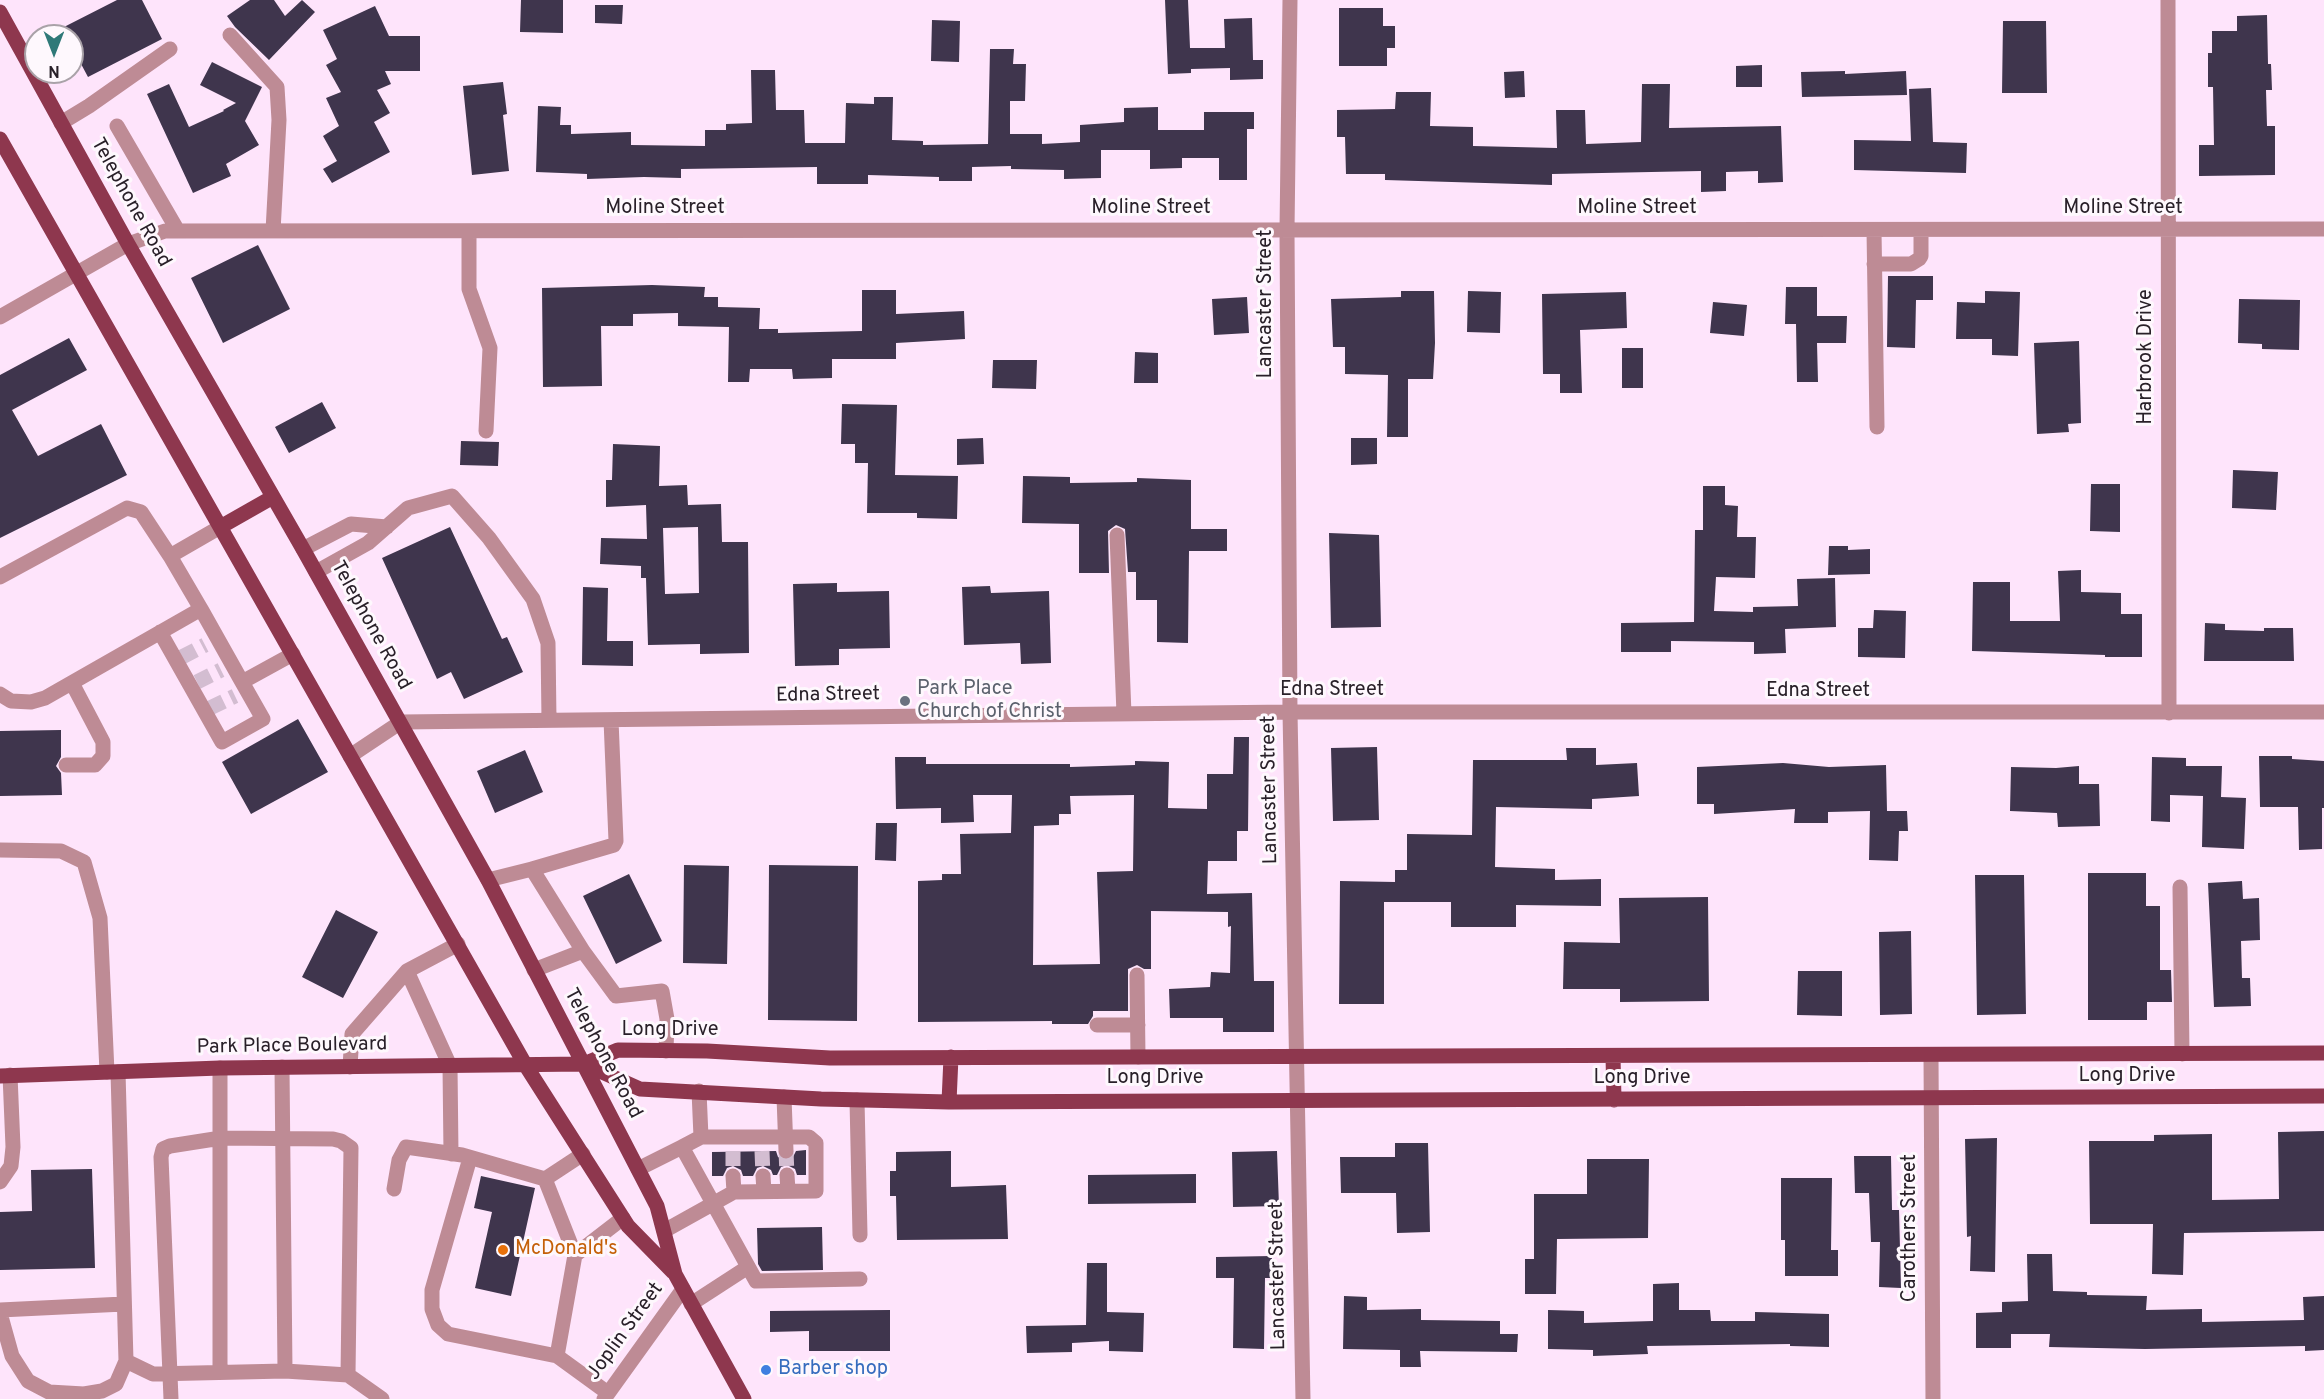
<!DOCTYPE html>
<style>
body{margin:0}
#map{position:relative;width:2324px;height:1399px;overflow:hidden;background:#fee4fb;font-family:Overpass,sans-serif}
canvas{display:block}
.north{position:absolute;left:24px;top:24px;width:60px;height:60px;box-sizing:border-box;background:#fef8fd;border:2px solid #a9a2a8;border-radius:50%;rotate:180deg;font-size:16px;font-weight:700;line-height:24px;text-align:center;color:#292029}
.north::after{content:'';display:block;margin:auto;width:21px;height:27px;background:#2f7978;clip-path:polygon(50% 0,100% 100%,50% 72%,0 100%)}
</style>
<div id="map">
<canvas width="2324" height="1399"></canvas>
<div class="north">N</div>
</div>
<script>
const c = document.querySelector('canvas').getContext('2d');
c.lineJoin = 'round';
function fill(path, color) {
  c.fillStyle = color;
  c.fill(path, 'evenodd');
}
function toPath(rows) {
  const path = new Path2D();
  for (const r of rows) {
    path.moveTo(r[0], r[1]);
    for (let i = 2; i < r.length; i += 2) path.lineTo(r[i], r[i + 1]);
  }
  return path;
}
function strokePath(path, color, width, dash) {
  c.strokeStyle = color;
  c.lineWidth = width;
  c.lineCap = dash ? 'butt' : 'round';
  c.setLineDash(dash || []);
  c.stroke(path);
}
function write(font, color, halo, rows, align = 'center') {
  c.font = font + ' Overpass,sans-serif';
  c.lineWidth = 6;
  c.setLineDash([]);
  c.textBaseline = 'middle';
  c.strokeStyle = halo;
  c.fillStyle = color;
  for (const [text, x, y, turn = 0] of rows) {
    c.save();
    c.translate(x, y);
    c.rotate((+turn || 0) * Math.PI / 180);
    c.textAlign = isNaN(turn) ? turn : align;
    if (halo) c.strokeText(text, 0, 0);
    c.fillText(text, 0, 0);
    c.restore();
  }
}
fill(toPath([
 [117,0,142,0,162,39,88,77,72,47,72,36,67,36,62,28],
 [250,0,274,0,285,16,302,0,315,12,269,60,235,27,227,16],
 [521,0,563,0,563,33,520,32],
 [1165,0,1188,0,1190,48,1225,48,1224,19,1252,18,1253,60,1263,60,1263,79,1230,80,1230,68,1191,69,1191,73,1168,74],
 [595,5,623,5,622,24,595,23],
 [375,6,389,36,420,36,420,71,385,71,391,84,377,90,390,113,374,122,390,152,332,183,323,169,337,161,323,136,339,126,326,98,341,92,326,65,337,59,323,30],
 [1339,8,1383,8,1383,26,1395,26,1395,48,1387,48,1387,66,1339,66],
 [2267,15,2268,64,2271,64,2272,90,2266,90,2267,126,2275,126,2275,175,2199,176,2199,145,2214,145,2213,87,2208,87,2208,53,2212,53,2212,31,2237,31,2237,16],
 [932,20,960,21,959,62,931,61],
 [2003,21,2046,21,2047,93,2002,93],
 [990,49,1014,49,1013,64,1026,64,1025,101,1010,101,1010,134,1042,134,1042,144,1080,142,1080,125,1124,122,1124,108,1158,107,1158,130,1204,130,1204,112,1254,112,1254,129,1247,129,1247,180,1219,180,1219,158,1182,158,1182,168,1150,169,1150,150,1101,150,1101,178,1064,179,1064,170,1011,169,1011,166,972,167,972,181,939,181,939,177,868,175,868,184,817,184,817,167,681,169,681,178,644,177,587,179,587,174,536,172,538,106,561,107,560,125,571,125,571,134,631,132,631,145,705,146,705,130,726,130,726,124,752,123,751,70,775,70,776,110,804,110,805,143,845,143,846,103,874,104,874,97,893,97,892,140,923,141,923,145,988,144],
 [212,62,262,87,245,121,259,145,226,164,231,176,193,193,147,94,169,84,189,127,224,111,223,110,236,103,200,85],
 [1762,65,1762,87,1736,87,1736,66],
 [1524,71,1525,97,1505,98,1504,72],
 [1845,71,1845,74,1906,71,1907,95,1802,97,1801,72],
 [503,82,507,114,503,115,509,171,472,175,463,86],
 [1642,84,1670,84,1669,128,1781,126,1783,182,1758,183,1758,171,1726,172,1726,191,1701,192,1701,171,1552,174,1552,185,1385,180,1385,174,1346,174,1345,137,1337,137,1337,110,1395,109,1396,92,1431,92,1430,126,1473,127,1473,146,1557,148,1556,110,1585,110,1586,144,1641,142],
 [1931,88,1933,142,1967,143,1966,173,1854,170,1854,140,1911,141,1909,89],
 [258,245,290,309,223,343,191,278],
 [1888,276,1933,276,1933,300,1916,300,1915,348,1887,347],
 [652,285,705,287,704,297,718,297,718,307,760,308,759,329,778,329,778,333,862,331,862,290,896,290,896,314,964,311,965,339,896,343,896,359,832,359,832,378,793,379,792,369,750,369,749,382,728,382,729,327,678,326,678,313,633,314,633,326,601,326,602,386,543,387,542,288],
 [1786,287,1817,287,1817,316,1847,316,1846,343,1817,343,1818,382,1797,382,1796,324,1785,324],
 [1401,291,1434,291,1435,343,1433,379,1408,379,1408,437,1387,437,1388,375,1345,374,1345,347,1333,347,1331,299,1401,297],
 [1468,291,1501,292,1500,333,1467,332],
 [1985,291,2020,292,2018,356,1992,355,1992,339,1956,339,1957,302,1985,303],
 [1626,292,1627,328,1580,330,1582,393,1560,393,1560,374,1543,374,1542,294],
 [1247,297,1249,333,1214,335,1212,299],
 [2239,299,2300,300,2299,350,2262,349,2262,344,2238,343],
 [1713,302,1747,305,1744,336,1710,333],
 [69,338,87,370,12,410,38,456,101,424,127,475,0,538,0,375],
 [2079,341,2081,423,2068,424,2069,432,2037,434,2034,343],
 [1622,348,1643,348,1643,388,1622,388],
 [1135,352,1158,353,1158,383,1134,383],
 [993,360,1037,360,1036,389,992,388],
 [322,402,336,428,289,453,275,427],
 [842,404,897,405,895,475,958,476,957,519,917,518,917,513,867,513,868,463,855,463,855,444,841,444],
 [983,438,984,464,957,465,957,439],
 [1351,438,1377,438,1377,464,1351,465],
 [461,441,499,442,498,466,460,465],
 [613,444,660,446,659,486,687,485,688,505,721,504,722,542,748,542,749,653,700,654,700,644,648,645,646,578,641,578,641,566,600,564,601,538,647,539,646,505,606,507,606,480,612,480],
 [698,527,699,593,665,594,663,528],
 [2233,470,2278,472,2276,510,2232,508],
 [1023,476,1070,477,1070,483,1137,482,1137,478,1191,480,1191,529,1227,529,1227,551,1189,551,1188,643,1157,642,1157,600,1136,600,1136,572,1128,572,1125,529,1116,525,1108,531,1109,573,1079,573,1079,524,1022,523],
 [2091,484,2120,484,2120,532,2090,531],
 [1703,486,1725,486,1725,505,1738,506,1737,537,1756,537,1755,578,1716,577,1714,611,1753,612,1753,607,1798,606,1797,579,1835,578,1836,627,1785,629,1786,653,1754,654,1754,642,1671,641,1671,652,1621,652,1621,623,1694,622,1695,530,1703,530],
 [450,527,502,639,507,637,523,672,464,699,451,672,437,679,382,558],
 [1329,533,1379,535,1381,627,1331,628],
 [1829,546,1848,546,1848,550,1870,549,1870,574,1828,575],
 [2081,570,2081,592,2121,593,2121,614,2142,614,2142,657,2105,657,2105,655,1972,651,1973,582,2010,582,2010,621,2060,621,2058,571],
 [837,583,837,592,889,591,890,648,839,649,839,665,795,666,793,584],
 [990,586,991,593,1049,591,1051,663,1021,664,1020,643,964,645,962,587],
 [583,587,608,588,607,641,633,641,633,666,582,665],
 [1874,610,1906,611,1905,658,1858,657,1858,628,1873,628],
 [2205,623,2225,624,2225,630,2264,631,2264,628,2293,628,2294,661,2204,661],
 [298,719,328,772,251,814,222,762],
 [61,730,61,757,56,766,61,773,62,795,0,796,0,731],
 [1234,737,1249,737,1248,831,1237,831,1237,861,1208,861,1207,894,1252,893,1254,981,1274,981,1274,1032,1223,1032,1223,1018,1170,1018,1169,989,1210,987,1211,972,1230,973,1231,926,1228,927,1228,912,1151,911,1151,969,1144,969,1137,965,1128,969,1128,1011,1093,1011,1093,1016,1088,1024,1052,1024,1052,1021,918,1022,918,881,942,880,942,874,961,874,960,834,1011,833,1012,795,973,795,974,822,941,823,941,808,896,809,895,757,926,757,926,764,1070,764,1070,767,1135,765,1135,761,1169,762,1168,808,1207,809,1207,774,1233,774],
 [1134,795,1133,871,1097,872,1100,964,1033,965,1034,826,1059,825,1059,814,1071,814,1070,796],
 [1377,747,1379,820,1333,821,1331,748],
 [1566,748,1596,748,1596,765,1637,763,1639,796,1592,799,1592,809,1496,807,1495,867,1555,869,1555,880,1601,879,1601,906,1516,905,1516,927,1451,927,1451,902,1384,902,1384,1004,1339,1004,1340,881,1395,882,1395,870,1407,870,1407,834,1472,835,1473,760,1567,760],
 [525,750,543,792,495,813,477,771],
 [2259,756,2292,756,2292,759,2324,761,2324,808,2322,808,2322,849,2299,850,2298,807,2260,807],
 [2152,757,2186,758,2186,766,2222,766,2221,797,2246,798,2244,849,2202,847,2203,796,2170,795,2170,822,2151,821],
 [1783,763,1829,767,1886,765,1887,811,1907,811,1908,831,1899,831,1898,861,1869,860,1870,811,1828,812,1828,823,1794,823,1795,809,1714,814,1714,804,1697,804,1697,767],
 [2079,766,2079,784,2099,784,2100,826,2058,827,2057,813,2010,811,2011,767,2056,768],
 [876,823,897,823,896,861,875,860],
 [684,865,729,866,727,964,683,963],
 [769,865,858,866,857,1021,768,1020],
 [2088,873,2146,873,2146,906,2160,906,2160,970,2171,970,2172,1002,2147,1002,2147,1020,2088,1020],
 [629,874,662,941,616,964,583,896],
 [1975,875,2024,875,2026,1014,1977,1015],
 [2242,881,2243,899,2259,898,2260,940,2241,941,2242,978,2250,978,2251,1006,2214,1007,2208,883],
 [1708,897,1709,1001,1620,1002,1620,989,1563,989,1564,942,1620,943,1619,898],
 [336,910,378,932,343,998,302,977],
 [1911,931,1912,1014,1880,1015,1879,932],
 [1798,971,1842,971,1842,1016,1797,1015],
 [2324,1131,2324,1231,2184,1233,2183,1275,2152,1274,2153,1224,2090,1224,2089,1141,2154,1141,2154,1135,2212,1134,2212,1200,2279,1199,2278,1132],
 [1997,1138,1995,1272,1970,1271,1971,1236,1967,1237,1965,1139],
 [1395,1143,1428,1143,1430,1232,1397,1233,1396,1193,1341,1193,1340,1157,1395,1157],
 [806,1150,806,1175,797,1175,795,1169,787,1165,781,1167,777,1175,773,1175,771,1170,763,1166,757,1168,753,1176,743,1176,741,1170,733,1166,727,1168,723,1176,712,1176,712,1152,776,1151,778,1157,786,1161,792,1159,796,1151],
 [951,1151,951,1187,1006,1185,1008,1239,897,1240,896,1196,890,1196,890,1171,896,1171,896,1152],
 [1277,1151,1279,1206,1233,1207,1232,1152],
 [1854,1156,1891,1156,1892,1210,1899,1210,1901,1288,1879,1287,1880,1242,1871,1242,1869,1193,1855,1193],
 [1587,1159,1649,1159,1648,1238,1557,1239,1556,1294,1525,1294,1525,1259,1534,1259,1534,1194,1587,1194],
 [92,1169,95,1268,0,1270,0,1212,32,1211,31,1170],
 [1196,1174,1196,1203,1088,1204,1088,1175],
 [481,1176,535,1188,511,1296,475,1288,492,1212,474,1208],
 [1781,1178,1832,1178,1831,1250,1838,1250,1838,1276,1785,1276,1785,1240,1781,1240],
 [822,1227,823,1270,762,1271,758,1264,757,1228],
 [2027,1254,2052,1254,2053,1291,2087,1292,2087,1295,2147,1296,2146,1310,2202,1309,2202,1322,2304,1320,2303,1297,2324,1296,2324,1350,2305,1351,2305,1346,2145,1349,2049,1347,2050,1334,2011,1334,2011,1348,1976,1348,1976,1313,2002,1312,2002,1302,2028,1301],
 [1272,1256,1272,1278,1265,1278,1264,1349,1233,1348,1234,1278,1216,1278,1216,1257],
 [1087,1263,1107,1263,1107,1312,1144,1313,1143,1352,1109,1351,1109,1341,1072,1343,1072,1352,1027,1353,1026,1326,1086,1325],
 [1679,1283,1679,1310,1710,1310,1711,1321,1755,1321,1755,1312,1829,1314,1829,1347,1790,1346,1790,1344,1647,1346,1648,1354,1593,1356,1593,1350,1548,1349,1548,1310,1584,1311,1584,1323,1653,1321,1653,1284],
 [1344,1296,1367,1297,1367,1310,1421,1309,1421,1320,1500,1321,1500,1334,1518,1334,1517,1352,1420,1351,1421,1367,1400,1367,1400,1350,1343,1349],
 [890,1310,890,1351,809,1351,809,1331,770,1332,770,1311]
]), '#3f354d');
strokePath(toPath([
 [182,657,205,645],
 [197,682,221,670],
 [210,708,235,696],
 [733,1151,733,1176],
 [762,1151,763,1176],
 [786,1151,787,1175]
]), '#d3bdd1', 15, [15, 8]);
strokePath(toPath([
 [1290,0,1287,230,1290,712,1303,1399],
 [2168,0,2169,713],
 [230,35,277,87,279,120,273,231],
 [61,123,89,106,170,49],
 [117,126,178,231],
 [1874,230,1877,427],
 [469,231,469,289,490,348,486,431],
 [1874,264,1911,264,1919,259,1921,256,1921,230],
 [0,317,128,244,165,231,2324,229],
 [1117,535,1124,714],
 [303,549,351,524,387,527],
 [170,556,222,526],
 [316,572,368,543,408,508,452,496,489,538,533,599,548,643,549,720],
 [0,577,127,508,141,512,170,556,201,609],
 [160,632,222,742,263,719,242,682,293,654],
 [0,694,11,701,31,702,45,698,201,609,242,682],
 [611,720,616,841,614,845,532,869,583,951,616,996,662,991,667,1019,666,1051],
 [350,756,401,722,1290,712,2324,712],
 [66,765,95,765,103,756,103,742,72,683],
 [0,850,61,851,84,862,100,918,107,1072],
 [488,880,532,869],
 [2180,887,2182,1054],
 [534,970,583,951],
 [407,971,450,1066,451,1154],
 [1137,975,1138,1057],
 [1097,1025,1138,1025],
 [1931,1056,1933,1399],
 [282,1067,285,1371],
 [350,1067,352,1034,407,971,458,944],
 [699,1091,701,1137],
 [784,1097,786,1151],
 [857,1100,860,1235],
 [470,1158,432,1290,432,1309,438,1325,448,1334,557,1356],
 [638,1169,682,1147,756,1281,860,1279],
 [787,1175,788,1191],
 [733,1176,734,1192],
 [763,1176,764,1191],
 [0,1182,11,1166,13,1147,10,1075],
 [394,1189,399,1160,406,1147,462,1155,545,1179],
 [664,1231,734,1192,816,1191,816,1143,809,1137,701,1137,682,1147],
 [575,1255,545,1179,583,1154],
 [691,1304,748,1267],
 [0,1310,124,1304],
 [0,1313,12,1356,28,1381,49,1392,84,1394,102,1391,116,1384,126,1361,118,1072],
 [126,1361,153,1374,285,1371,348,1375,382,1399],
 [220,1372,220,1068],
 [608,1393,557,1356,575,1255,623,1218],
 [171,1399,161,1157,163,1149,170,1146,221,1138,333,1139,341,1141,351,1148,348,1375],
 [604,1399,683,1289]
]), '#be8b95', 15);
strokePath(toPath([
 [0,12,128,244,303,549,488,880,657,1206,675,1274,744,1399],
 [0,139,526,1066,628,1226,673,1272],
 [222,526,273,497],
 [1613,1056,1614,1100],
 [584,1064,640,1089,821,1099,949,1102,2324,1096],
 [0,1076,220,1068,584,1064,618,1050,707,1051,830,1058,2324,1053],
 [949,1102,951,1057]
]), '#8e374e', 15);
for (const [x, y, r, color] of [
 [905,701,6,"#6b7280"],
 [503,1250,6,"#e8710a"],
 [766,1370,6,"#3f7fe0"]
]) {
  const dot = new Path2D();
  dot.arc(x, y, r, 0, 2 * Math.PI);
  c.fillStyle = color;
  c.fill(dot);
  strokePath(dot, '#fef8fd', 2);
}
write('20px', '#292029', '#fef8fd', [
 ["Telephone Road",130,203,61],
 ["Moline Street",665,209],
 ["Moline Street",1151,209],
 ["Moline Street",1637,209],
 ["Moline Street",2123,209],
 ["Lancaster Street",1267,304,-90],
 ["Harbrook Drive",2147,357,-90],
 ["Telephone Road",370,626,61],
 ["Edna Street",1332,691],
 ["Edna Street",1818,692],
 ["Edna Street",828,696,-1],
 ["Lancaster Street",1271,790,-91],
 ["Long Drive",670,1031],
 ["Park Place Boulevard",292,1047,-1],
 ["Telephone Road",602,1054,62],
 ["Long Drive",2127,1077],
 ["Long Drive",1155,1079],
 ["Long Drive",1642,1079],
 ["Carothers Street",1911,1228,-90],
 ["Lancaster Street",1279,1276,-91],
 ["Joplin Street",626,1332,-54]
]);
write('20px', '#5b616d', '#fef8fd', [
 ["Park Place",917,690],
 ["Church of Christ",917,713]
], 'left');
write('20px', '#c56008', '#fef8fd', [
 ["McDonald's",515,1250]
], 'left');
write('20px', '#366cbe', '#fef8fd', [
 ["Barber shop",778,1370]
], 'left');
</script>
